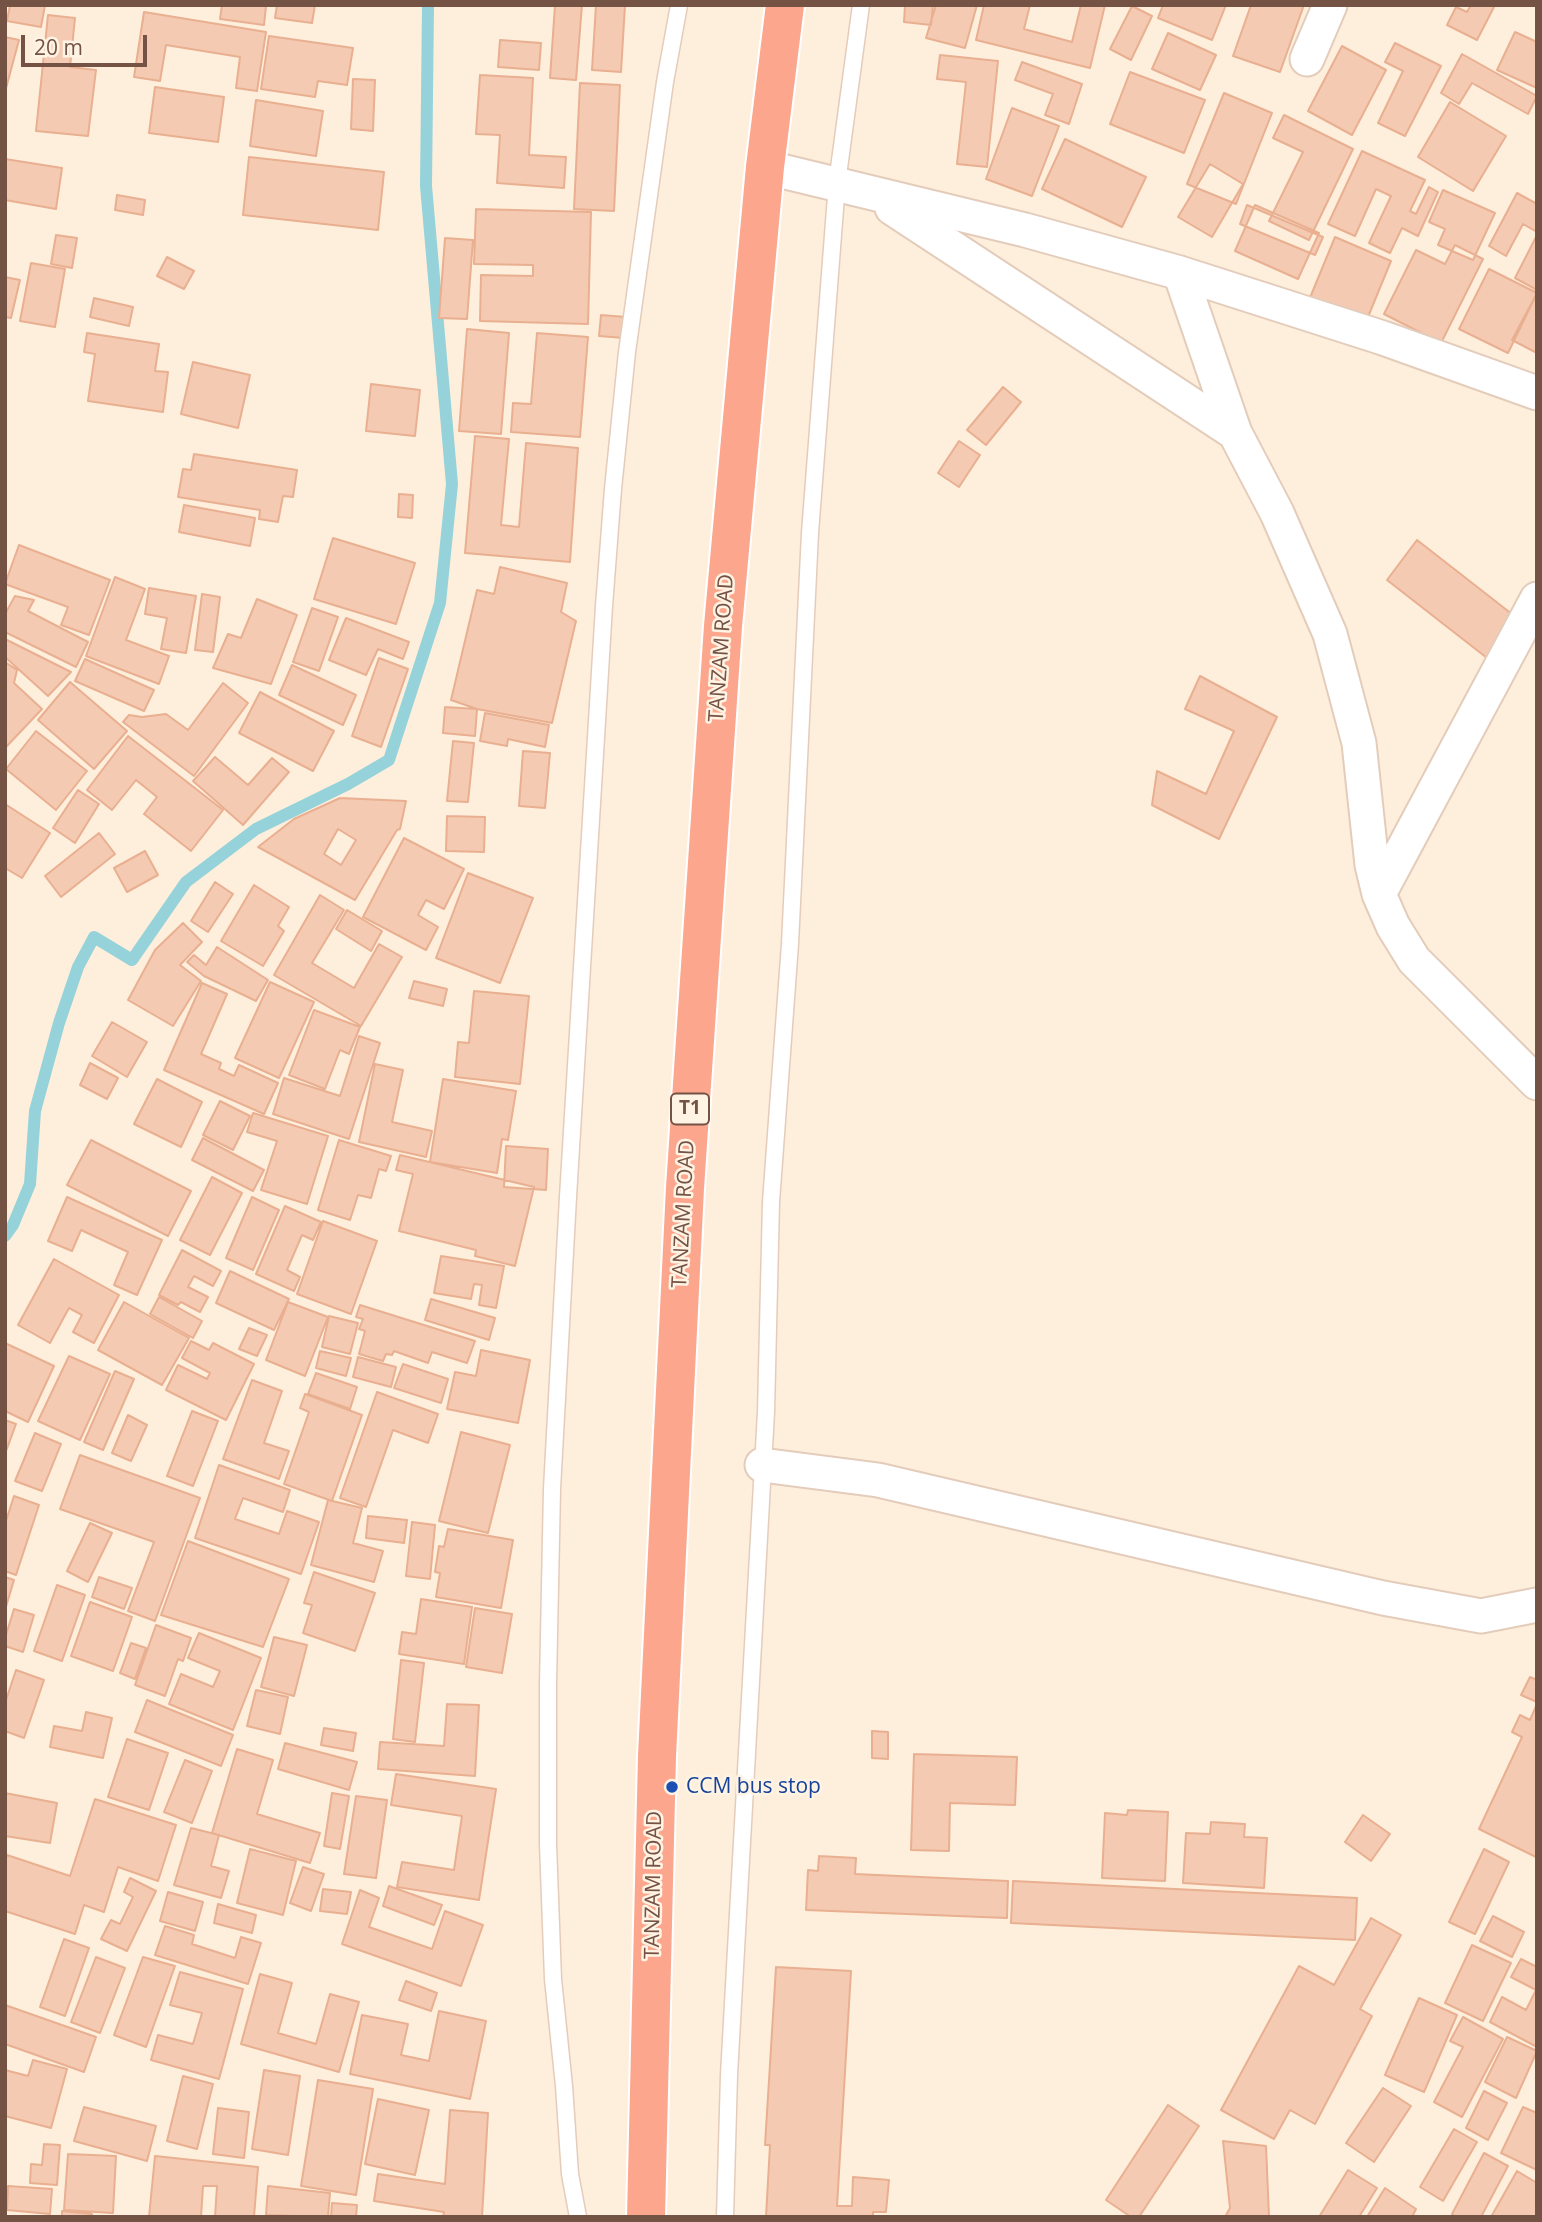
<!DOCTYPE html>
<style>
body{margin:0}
#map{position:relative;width:1542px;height:2222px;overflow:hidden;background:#feefdc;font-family:"Open Sans",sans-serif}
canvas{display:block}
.frame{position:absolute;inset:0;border:7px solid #745344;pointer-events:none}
.scale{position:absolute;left:21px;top:35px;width:126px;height:32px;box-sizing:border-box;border:4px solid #745344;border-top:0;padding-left:9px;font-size:21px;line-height:24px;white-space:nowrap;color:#745344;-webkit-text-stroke:5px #fff3e4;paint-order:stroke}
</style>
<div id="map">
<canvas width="1542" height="2222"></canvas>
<div class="frame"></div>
<div class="scale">20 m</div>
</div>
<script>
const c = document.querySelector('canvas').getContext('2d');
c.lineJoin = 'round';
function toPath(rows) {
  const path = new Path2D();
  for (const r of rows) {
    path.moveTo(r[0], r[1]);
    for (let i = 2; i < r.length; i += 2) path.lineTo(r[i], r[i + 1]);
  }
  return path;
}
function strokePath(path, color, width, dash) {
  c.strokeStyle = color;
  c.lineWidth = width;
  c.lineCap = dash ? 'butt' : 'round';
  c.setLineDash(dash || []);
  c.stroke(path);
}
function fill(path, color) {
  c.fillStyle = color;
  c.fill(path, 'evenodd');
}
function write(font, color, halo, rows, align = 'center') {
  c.font = font + ' "Open Sans",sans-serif';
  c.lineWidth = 5;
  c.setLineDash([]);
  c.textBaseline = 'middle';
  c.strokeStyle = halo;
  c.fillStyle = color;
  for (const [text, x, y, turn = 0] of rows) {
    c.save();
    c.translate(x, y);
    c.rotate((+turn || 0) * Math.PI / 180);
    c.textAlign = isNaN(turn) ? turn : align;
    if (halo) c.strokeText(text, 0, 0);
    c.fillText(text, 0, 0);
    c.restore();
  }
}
strokePath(toPath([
 [5,1236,13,1225,30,1184,35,1111,59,1023,78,967,94,937,132,960,186,882,256,829,348,784,389,760,440,603,452,484,426,186,428,5]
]), '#96d2da', 12);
const building = toPath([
 [10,5,45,5,41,27,7,21,10,5],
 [222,5,266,6,264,25,220,19,222,5],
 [277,5,315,5,312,23,275,18,277,5],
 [555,5,582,5,576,80,550,78,555,5],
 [596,5,625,5,621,72,592,70,596,5],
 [905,5,933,5,931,25,904,22,905,5],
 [936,5,977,5,965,48,926,38,936,5],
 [984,5,1030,5,1024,29,1072,42,1081,5,1105,5,1090,68,976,40,984,5],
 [1163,5,1226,5,1212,40,1158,18,1163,5],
 [1251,5,1304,5,1280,72,1233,56,1251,5],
 [1471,5,1495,5,1477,40,1447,25,1456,7,1467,12,1471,5],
 [1132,6,1152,16,1131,60,1110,49,1132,6],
 [144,12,266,32,257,91,236,88,240,57,166,45,160,81,134,77,144,12],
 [48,15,75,18,70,67,96,70,88,136,36,131,48,15],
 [1515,32,1537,42,1537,88,1497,70,1515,32],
 [1168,33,1216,55,1200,90,1152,69,1168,33],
 [269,36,353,48,347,85,318,81,315,97,261,89,269,36],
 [5,37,19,40,5,92,5,37],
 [500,40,541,43,539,70,498,67,500,40],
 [1395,43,1441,66,1405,136,1378,123,1403,71,1385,62,1395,43],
 [1342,46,1386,70,1352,135,1308,111,1342,46],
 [1462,54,1537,96,1528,114,1472,83,1459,104,1441,93,1462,54],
 [940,55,998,61,987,167,957,164,966,82,937,79,940,55],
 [1022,62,1082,84,1069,124,1045,115,1053,94,1015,80,1022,62],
 [1130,72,1205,100,1184,153,1110,124,1130,72],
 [480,75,533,78,529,155,566,157,564,188,497,183,500,135,476,134,480,75],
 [353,79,375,80,373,131,351,129,353,79],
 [580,83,620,85,614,211,574,209,580,83],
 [155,87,224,97,218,142,149,133,155,87],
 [1224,93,1272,113,1236,204,1187,184,1224,93],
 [256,100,323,111,316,156,250,146,256,100],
 [1450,102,1506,136,1473,191,1418,157,1450,102],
 [1012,108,1059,126,1032,196,986,179,1012,108],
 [1284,115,1353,149,1309,240,1269,221,1303,152,1273,138,1284,115],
 [1065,139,1146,177,1122,227,1042,189,1065,139],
 [1362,151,1425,180,1410,211,1416,214,1429,187,1438,192,1418,236,1402,228,1390,253,1369,243,1391,196,1376,189,1355,236,1328,224,1362,151],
 [249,157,384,172,378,230,243,215,249,157],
 [5,159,62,168,56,209,5,200,5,159],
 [1210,164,1243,184,1212,237,1178,217,1210,164],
 [1443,190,1495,213,1473,260,1438,245,1445,229,1429,222,1443,190],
 [1517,193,1537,204,1537,232,1523,224,1506,256,1489,246,1517,193],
 [117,195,145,200,143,215,115,210,117,195],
 [1247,205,1323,237,1315,255,1240,224,1247,205],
 [1255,205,1319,233,1298,279,1235,251,1255,205],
 [476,209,591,212,588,324,480,321,481,275,533,276,533,265,474,264,476,209],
 [56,235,77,238,72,268,51,264,56,235],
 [1537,235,1537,290,1515,278,1537,235],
 [1335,237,1391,261,1363,329,1307,305,1335,237],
 [445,238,473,240,467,319,439,318,445,238],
 [1455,245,1483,259,1441,343,1384,314,1416,250,1445,264,1455,245],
 [167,257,194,271,184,289,157,276,167,257],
 [31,263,65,269,55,327,20,321,31,263],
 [1489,269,1537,293,1508,353,1459,329,1489,269],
 [5,277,20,280,11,318,5,317,5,277],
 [1537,293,1537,353,1512,340,1537,293],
 [94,298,133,307,129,326,90,317,94,298],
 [601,315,626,317,624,338,599,336,601,315],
 [467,329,509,333,501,434,459,431,467,329],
 [87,333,159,344,155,371,168,372,163,412,88,401,95,354,84,352,87,333],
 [537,333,588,337,580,437,511,432,513,403,531,404,537,333],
 [193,362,250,375,238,428,181,414,193,362],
 [371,384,420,390,415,436,366,431,371,384],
 [1003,387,1021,402,986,445,967,430,1003,387],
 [475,436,509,439,501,525,519,527,526,443,578,448,570,562,465,553,475,436],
 [959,441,980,455,959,487,938,473,959,441],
 [194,454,297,470,293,497,283,496,278,522,259,519,260,510,178,497,183,469,191,470,194,454],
 [399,494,413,495,412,518,398,517,399,494],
 [184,505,255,518,250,546,179,532,184,505],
 [333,538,415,563,396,624,314,599,333,538],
 [1417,540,1517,618,1487,658,1387,580,1417,540],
 [19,545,110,580,89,635,61,625,68,607,5,584,19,545],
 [500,567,567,583,561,612,576,621,552,723,477,709,451,700,477,590,494,594,500,567],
 [115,577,145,589,126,640,169,656,159,684,86,656,115,577],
 [149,588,196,596,186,653,161,649,167,618,145,614,149,588],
 [202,594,220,597,213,652,195,650,202,594],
 [15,596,34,600,28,611,88,642,76,667,5,632,5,614,15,596],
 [257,599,297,615,271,684,213,668,228,634,241,638,257,599],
 [312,608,338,617,319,671,293,662,312,608],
 [346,618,409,642,403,659,378,649,366,675,329,660,346,618],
 [5,639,71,672,48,696,5,657,5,639],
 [379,658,408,669,381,747,352,736,379,658],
 [85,659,154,690,144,711,75,681,85,659],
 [5,662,17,670,14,683,42,709,6,747,5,662],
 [292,665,356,695,343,725,279,695,292,665],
 [1200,676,1277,717,1219,839,1152,805,1157,771,1206,794,1234,731,1185,709,1200,676],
 [70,682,127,731,94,769,38,720,70,682],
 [223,683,248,703,194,776,123,722,129,715,142,717,166,714,188,730,223,683],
 [260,692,334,731,313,771,239,733,260,692],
 [445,707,477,709,475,736,443,733,445,707],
 [485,713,549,725,545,747,508,739,507,746,480,741,485,713],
 [36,731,87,771,56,810,6,769,36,731],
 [128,736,223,810,191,851,144,814,157,797,136,780,112,810,87,790,128,736],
 [453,741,474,743,468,802,447,801,453,741],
 [523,751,550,753,545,808,519,806,523,751],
 [215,757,248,785,272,758,289,772,243,825,193,781,215,757],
 [78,790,99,804,75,843,53,828,78,790],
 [340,798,406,801,400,829,397,830,355,900,258,847,294,819,340,798],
 [338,829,356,840,341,865,324,854,338,829],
 [5,804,50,833,22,878,5,868,5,804],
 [447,816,485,817,484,852,446,851,447,816],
 [99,833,115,854,61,897,45,876,99,833],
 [404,838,464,869,444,909,426,900,418,915,438,927,426,950,363,917,404,838],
 [145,851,158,875,127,892,114,868,145,851],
 [468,873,533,898,500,983,436,958,468,873],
 [215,882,233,894,208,932,191,921,215,882],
 [254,885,289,907,278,926,284,931,263,966,221,941,254,885],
 [320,895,344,910,312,963,354,988,379,944,402,957,361,1026,274,975,320,895],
 [347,910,382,931,371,951,336,929,347,910],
 [183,923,202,942,180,965,201,981,173,1026,128,1000,155,950,183,923],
 [217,947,268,980,256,1001,204,976,187,962,194,955,206,965,217,947],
 [414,981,447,989,443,1006,409,998,414,981],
 [270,982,314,1002,279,1078,235,1058,270,982],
 [202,983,227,994,201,1054,221,1063,219,1069,234,1076,239,1065,278,1083,264,1114,164,1070,202,983],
 [474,991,529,996,520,1084,455,1077,458,1042,469,1043,474,991],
 [314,1010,360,1027,349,1054,340,1050,325,1089,289,1075,314,1010],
 [112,1022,147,1042,127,1077,92,1056,112,1022],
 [359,1036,380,1043,349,1139,273,1114,284,1078,340,1096,359,1036],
 [90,1063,118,1078,107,1099,80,1085,90,1063],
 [375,1064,403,1070,392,1122,432,1131,426,1157,359,1142,375,1064],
 [157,1079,202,1102,181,1147,134,1124,157,1079],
 [443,1079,516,1091,508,1140,502,1139,497,1173,430,1162,443,1079],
 [220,1101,250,1116,233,1150,203,1135,220,1101],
 [253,1113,328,1136,307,1204,261,1190,277,1141,247,1132,253,1113],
 [203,1138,264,1170,253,1191,192,1160,203,1138],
 [91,1140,191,1191,168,1236,67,1185,91,1140],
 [339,1140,391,1156,386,1171,379,1169,371,1198,358,1195,350,1220,318,1210,339,1140],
 [506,1146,548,1149,546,1190,504,1187,506,1146],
 [400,1155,534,1187,515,1266,475,1256,476,1250,399,1231,413,1174,396,1170,400,1155],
 [212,1177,242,1193,210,1255,180,1240,212,1177],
 [67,1197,162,1240,137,1295,114,1285,128,1252,81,1230,72,1251,48,1241,67,1197],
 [252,1197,279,1210,253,1270,226,1258,252,1197],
 [285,1206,321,1222,313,1240,302,1235,287,1270,300,1277,294,1291,256,1274,285,1206],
 [323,1221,377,1241,351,1314,297,1294,323,1221],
 [182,1250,221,1271,213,1286,194,1276,188,1287,208,1297,200,1312,181,1302,178,1305,159,1295,182,1250],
 [441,1256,504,1266,496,1308,479,1305,482,1285,474,1284,471,1299,434,1293,441,1256],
 [54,1259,119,1295,94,1343,73,1332,82,1315,69,1308,50,1343,18,1325,54,1259],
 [230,1271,289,1299,274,1330,216,1303,230,1271],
 [159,1297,202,1321,193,1338,150,1314,159,1297],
 [431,1299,495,1318,489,1340,425,1320,431,1299],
 [124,1302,189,1338,162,1385,98,1350,124,1302],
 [288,1302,328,1317,305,1376,266,1360,288,1302],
 [360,1305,475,1341,467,1363,432,1352,428,1363,394,1351,392,1355,386,1354,383,1361,359,1354,365,1331,359,1329,363,1319,356,1317,360,1305],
 [329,1316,358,1323,350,1354,322,1347,329,1316],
 [249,1328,267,1335,257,1356,239,1349,249,1328],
 [191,1341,209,1350,213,1343,254,1364,226,1420,166,1390,178,1365,207,1379,210,1373,182,1358,191,1341],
 [5,1343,54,1366,28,1422,5,1411,5,1343],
 [481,1350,530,1360,518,1423,447,1409,455,1372,476,1376,481,1350],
 [320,1351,351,1358,346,1376,316,1368,320,1351],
 [69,1356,110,1374,80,1440,38,1421,69,1356],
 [358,1357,396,1367,391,1387,353,1377,358,1357],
 [403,1364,448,1379,441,1403,394,1388,403,1364],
 [115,1371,134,1379,103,1450,84,1442,115,1371],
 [316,1373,357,1387,350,1409,308,1394,316,1373],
 [252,1380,282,1391,264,1443,289,1451,279,1479,223,1459,252,1380],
 [377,1392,438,1414,428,1443,393,1430,366,1507,340,1498,377,1392],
 [305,1394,362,1415,332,1501,284,1484,309,1412,300,1408,305,1394],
 [192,1411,218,1421,193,1486,167,1476,192,1411],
 [128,1415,147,1425,131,1461,112,1453,128,1415],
 [5,1420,16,1424,5,1454,5,1420],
 [461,1432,510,1445,488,1533,439,1521,461,1432],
 [35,1433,61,1444,42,1491,15,1481,35,1433],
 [80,1455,200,1498,155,1621,128,1611,154,1542,60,1509,80,1455],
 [219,1465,290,1490,283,1512,243,1498,235,1519,279,1534,287,1511,319,1522,301,1574,195,1538,219,1465],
 [14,1496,39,1505,16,1575,5,1571,5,1524,14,1496],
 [328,1500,362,1508,353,1543,383,1551,374,1582,311,1565,328,1500],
 [368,1516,407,1520,404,1543,366,1538,368,1516],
 [412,1522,435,1525,430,1579,406,1576,412,1522],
 [90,1523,112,1533,88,1582,67,1571,90,1523],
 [448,1529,513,1540,501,1608,436,1597,440,1573,435,1572,439,1546,444,1547,448,1529],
 [188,1541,289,1579,263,1647,161,1615,188,1541],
 [314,1572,375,1593,355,1651,303,1633,312,1605,304,1603,314,1572],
 [5,1577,14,1580,5,1610,5,1577],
 [99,1577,132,1588,124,1609,92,1597,99,1577],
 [57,1585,85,1595,62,1661,34,1651,57,1585],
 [421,1599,472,1607,464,1664,399,1654,402,1632,416,1634,421,1599],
 [90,1602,132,1617,113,1671,71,1656,90,1602],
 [475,1608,512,1614,502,1673,466,1667,475,1608],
 [14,1609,34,1615,23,1652,5,1646,5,1638,14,1609],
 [156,1625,191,1638,183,1661,178,1659,165,1696,135,1685,156,1625],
 [199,1633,261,1658,233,1730,169,1704,181,1674,213,1687,220,1671,188,1658,199,1633],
 [274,1637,307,1645,294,1696,261,1687,274,1637],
 [131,1643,146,1648,135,1679,120,1673,131,1643],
 [401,1660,424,1663,415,1742,393,1739,401,1660],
 [16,1670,44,1680,24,1738,5,1731,5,1703,16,1670],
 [1530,1677,1537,1680,1537,1702,1521,1695,1530,1677],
 [256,1690,288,1697,280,1734,247,1726,256,1690],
 [147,1700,233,1735,221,1766,135,1732,147,1700],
 [447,1704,479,1705,475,1776,378,1769,380,1742,444,1746,447,1704],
 [1537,1704,1537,1856,1536,1857,1479,1829,1522,1737,1512,1732,1520,1715,1530,1720,1537,1704],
 [86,1712,112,1718,103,1758,50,1747,54,1726,82,1731,86,1712],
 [324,1728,356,1733,353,1751,321,1745,324,1728],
 [872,1731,888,1732,888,1759,872,1758,872,1731],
 [127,1739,168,1753,149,1810,108,1797,127,1739],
 [285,1743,357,1762,349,1790,278,1769,285,1743],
 [237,1749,273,1760,257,1814,320,1833,310,1863,212,1833,237,1749],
 [914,1754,1017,1757,1015,1805,950,1803,949,1851,911,1850,914,1754],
 [185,1760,212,1771,192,1823,164,1812,185,1760],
 [396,1774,496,1789,479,1900,397,1887,402,1862,454,1870,462,1816,391,1805,396,1774],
 [5,1793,57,1803,50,1843,5,1836,5,1793],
 [332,1793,349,1796,340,1849,324,1846,332,1793],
 [356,1796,387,1800,376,1878,344,1874,356,1796],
 [95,1799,176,1825,158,1881,118,1867,104,1912,84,1905,75,1934,5,1911,5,1861,7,1855,70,1876,95,1799],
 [1128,1810,1168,1812,1165,1881,1102,1878,1105,1813,1127,1815,1128,1810],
 [1363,1815,1390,1834,1371,1861,1345,1842,1363,1815],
 [1211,1822,1245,1824,1244,1837,1267,1838,1264,1888,1183,1883,1186,1833,1210,1834,1211,1822],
 [191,1828,219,1835,211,1866,229,1871,221,1898,174,1885,191,1828],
 [250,1849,296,1861,283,1915,237,1903,250,1849],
 [1484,1849,1509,1862,1475,1934,1449,1922,1484,1849],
 [819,1856,856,1858,855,1874,1008,1881,1007,1918,806,1910,808,1870,818,1871,819,1856],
 [303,1867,324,1874,311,1911,290,1903,303,1867],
 [130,1878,156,1891,127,1951,101,1939,111,1920,120,1924,133,1897,124,1892,130,1878],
 [1013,1881,1357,1898,1355,1940,1011,1923,1013,1881],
 [389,1886,442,1905,434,1925,383,1906,389,1886],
 [323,1889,351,1892,347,1914,320,1911,323,1889],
 [360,1890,379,1898,369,1927,432,1949,445,1911,483,1925,461,1986,342,1944,360,1890],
 [168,1892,203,1902,195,1931,160,1921,168,1892],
 [218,1904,256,1915,252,1933,214,1923,218,1904],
 [1493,1916,1524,1932,1512,1957,1480,1941,1493,1916],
 [1371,1918,1401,1935,1360,2009,1372,2016,1315,2124,1290,2110,1274,2139,1221,2110,1299,1966,1334,1985,1371,1918],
 [165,1926,194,1935,192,1944,235,1958,241,1937,261,1943,248,1984,155,1955,165,1926],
 [64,1939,89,1948,65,2016,40,2007,64,1939],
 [1472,1945,1511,1963,1483,2021,1445,2003,1472,1945],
 [96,1957,125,1968,100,2033,71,2022,96,1957],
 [143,1957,175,1966,146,2047,114,2035,143,1957],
 [1521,1959,1537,1967,1537,2047,1490,2022,1502,1997,1526,2010,1536,1990,1511,1977,1521,1959],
 [776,1967,851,1971,837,2206,852,2206,853,2177,889,2180,886,2212,873,2212,873,2217,766,2217,770,2145,765,2145,776,1967],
 [180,1972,243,1989,219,2079,151,2060,158,2035,193,2044,202,2013,170,2005,180,1972],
 [260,1974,292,1983,278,2033,316,2044,330,1994,359,2002,339,2072,241,2044,260,1974],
 [406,1981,437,1993,431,2011,399,2000,406,1981],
 [1419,1998,1457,2015,1424,2092,1385,2075,1419,1998],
 [5,2005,96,2037,84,2072,5,2044,5,2005],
 [439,2011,486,2021,470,2099,350,2074,362,2015,408,2024,401,2055,429,2061,439,2011],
 [1463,2017,1503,2039,1462,2117,1434,2102,1463,2047,1450,2041,1463,2017],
 [1507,2037,1537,2051,1516,2098,1485,2082,1507,2037],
 [33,2060,67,2069,51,2128,5,2116,5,2070,28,2076,33,2060],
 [264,2070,300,2076,288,2155,252,2149,264,2070],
 [183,2076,213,2084,197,2149,167,2141,183,2076],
 [318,2080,373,2089,356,2195,301,2186,318,2080],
 [1383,2088,1411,2106,1374,2162,1346,2143,1383,2088],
 [1484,2091,1507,2103,1488,2140,1466,2128,1484,2091],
 [378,2099,429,2110,415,2175,365,2164,378,2099],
 [1168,2105,1199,2126,1139,2217,1131,2217,1106,2200,1168,2105],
 [84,2107,156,2126,147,2161,74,2141,84,2107],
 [1523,2107,1537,2113,1537,2170,1501,2153,1523,2107],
 [218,2108,249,2112,244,2158,213,2154,218,2108],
 [450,2110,488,2113,482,2217,443,2217,444,2212,374,2201,378,2174,445,2184,450,2110],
 [1454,2129,1477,2142,1443,2201,1420,2187,1454,2129],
 [1223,2141,1266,2146,1269,2217,1225,2217,1230,2208,1223,2141],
 [44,2144,60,2145,57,2185,30,2183,31,2164,42,2165,44,2144],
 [1484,2153,1508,2166,1481,2217,1456,2217,1452,2214,1484,2153],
 [68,2154,116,2156,113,2213,64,2210,68,2154],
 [155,2156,258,2167,254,2217,215,2217,217,2186,203,2186,201,2217,149,2217,155,2156],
 [1348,2170,1377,2188,1359,2217,1319,2217,1348,2170],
 [1517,2171,1537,2183,1537,2217,1491,2217,1517,2171],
 [8,2186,52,2189,50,2214,7,2210,8,2186],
 [268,2186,330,2193,328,2217,266,2215,268,2186],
 [1385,2188,1416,2209,1412,2217,1367,2217,1385,2188],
 [332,2203,357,2205,356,2217,331,2217,332,2203],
 [62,2211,92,2214,92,2217,62,2217,62,2211]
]);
fill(building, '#f5cab2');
strokePath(building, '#e9af91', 2);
const lane = toPath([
 [578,2217,570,2174,564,2086,553,1979,548,1844,548,1684,552,1489,568,1197,604,606,613,489,627,352,665,82,679,5],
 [725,2217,729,2075,766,1412,771,1202,790,944,810,533,837,183,861,5]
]);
const street = toPath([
 [1307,59,1330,5],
 [765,167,1025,230,1180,273,1383,338,1537,393],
 [892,208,1235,433],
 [1180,273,1235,433,1277,513,1330,634,1359,743,1372,865,1379,894,1393,926,1414,960,1537,1083],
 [1379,894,1537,599],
 [762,1465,878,1480,1383,1598,1481,1616,1537,1605]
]);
const highway = toPath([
 [646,2217,657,1756,685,1188,723,626,765,167,785,5]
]);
strokePath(lane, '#e4ccbb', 19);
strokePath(street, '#e4ccbb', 37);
strokePath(highway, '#fff', 42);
strokePath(lane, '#fff', 16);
strokePath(street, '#fff', 33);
strokePath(highway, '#fda68e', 38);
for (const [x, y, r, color] of [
 [672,1787,7,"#1a4fb4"]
]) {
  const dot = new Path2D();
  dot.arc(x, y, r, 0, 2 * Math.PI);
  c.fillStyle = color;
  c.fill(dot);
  strokePath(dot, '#fff3e4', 2.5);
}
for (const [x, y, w] of [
 [690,1109,38]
]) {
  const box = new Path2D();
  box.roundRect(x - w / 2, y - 15.5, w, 31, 5);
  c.fillStyle = '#fff3e4';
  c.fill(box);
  strokePath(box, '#745344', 2);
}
write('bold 19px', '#745344', null, [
 ["T1",690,1109]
]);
write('21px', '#745344', '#fff3e4', [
 ["TANZAM ROAD",722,648,-86],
 ["TANZAM ROAD",684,1214,-87],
 ["TANZAM ROAD",654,1885,-89]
]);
write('21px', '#164399', '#fff3e4', [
 ["CCM bus stop",686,1787]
], 'left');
</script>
